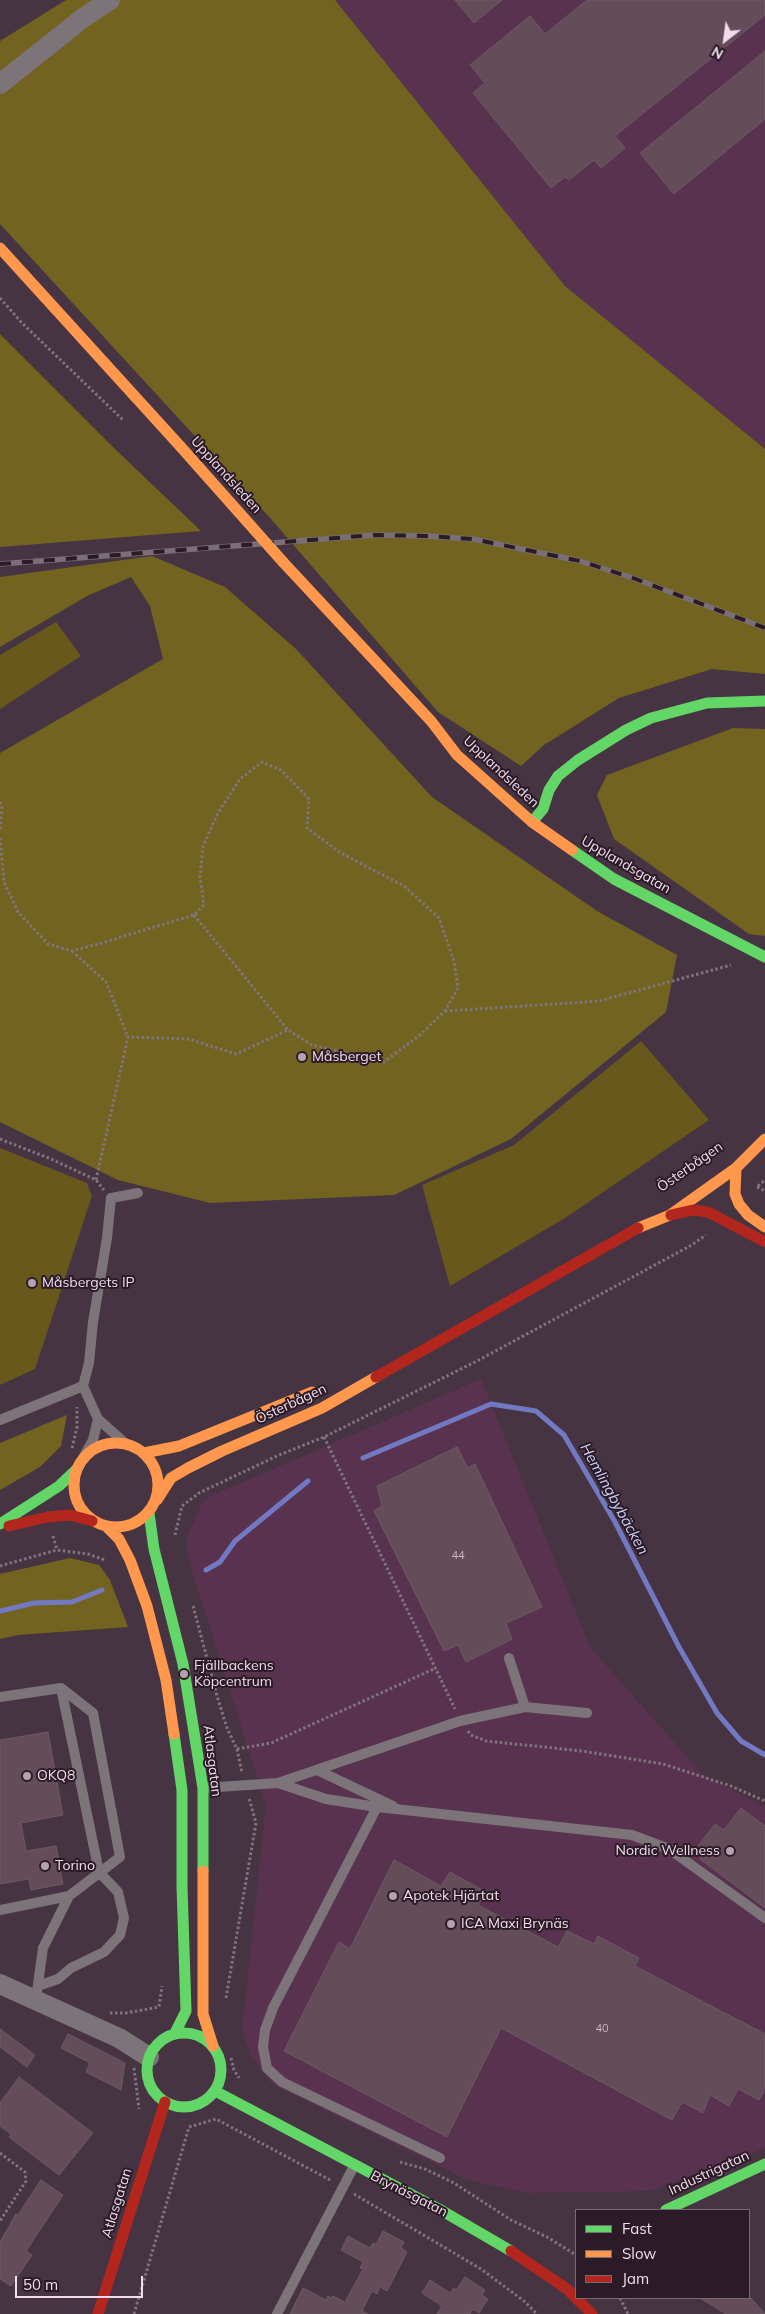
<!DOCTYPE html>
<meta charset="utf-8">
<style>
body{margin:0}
#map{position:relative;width:765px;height:2314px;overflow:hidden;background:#473442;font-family:Mulish,sans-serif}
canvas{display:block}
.legend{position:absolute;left:575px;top:2209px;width:175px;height:90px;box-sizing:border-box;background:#2b1b27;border:1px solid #7b6875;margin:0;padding:6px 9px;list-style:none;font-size:15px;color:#f2dceb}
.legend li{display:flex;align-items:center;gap:10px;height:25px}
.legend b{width:25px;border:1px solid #7b6875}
.north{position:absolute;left:700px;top:15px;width:50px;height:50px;-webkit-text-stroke:4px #2b1b27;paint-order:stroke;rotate:210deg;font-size:14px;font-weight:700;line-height:20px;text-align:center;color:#f2dceb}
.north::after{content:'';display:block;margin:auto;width:18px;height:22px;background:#f2dceb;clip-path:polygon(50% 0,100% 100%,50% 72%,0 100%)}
.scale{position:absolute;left:15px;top:2276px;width:128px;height:22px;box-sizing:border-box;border:2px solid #f2dceb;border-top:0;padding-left:6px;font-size:15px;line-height:18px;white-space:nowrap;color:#f2dceb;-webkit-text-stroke:4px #2b1b27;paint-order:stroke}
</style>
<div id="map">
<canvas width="765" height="2314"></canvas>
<ul class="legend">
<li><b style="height:6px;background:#63d668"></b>Fast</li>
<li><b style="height:6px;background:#ff974d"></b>Slow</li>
<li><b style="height:6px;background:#b3261e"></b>Jam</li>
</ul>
<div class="north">N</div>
<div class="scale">50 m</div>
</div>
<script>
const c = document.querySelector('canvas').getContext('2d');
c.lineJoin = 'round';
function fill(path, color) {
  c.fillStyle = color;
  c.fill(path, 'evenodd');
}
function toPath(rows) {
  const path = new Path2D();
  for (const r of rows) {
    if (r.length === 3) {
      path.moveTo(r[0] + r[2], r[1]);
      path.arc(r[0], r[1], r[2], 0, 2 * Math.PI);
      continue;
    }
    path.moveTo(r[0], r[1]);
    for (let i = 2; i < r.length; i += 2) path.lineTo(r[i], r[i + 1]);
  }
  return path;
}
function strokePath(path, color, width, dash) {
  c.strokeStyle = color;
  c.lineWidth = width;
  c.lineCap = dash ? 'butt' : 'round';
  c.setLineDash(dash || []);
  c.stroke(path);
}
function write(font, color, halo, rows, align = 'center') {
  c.font = font + ' Mulish,sans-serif';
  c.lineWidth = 4;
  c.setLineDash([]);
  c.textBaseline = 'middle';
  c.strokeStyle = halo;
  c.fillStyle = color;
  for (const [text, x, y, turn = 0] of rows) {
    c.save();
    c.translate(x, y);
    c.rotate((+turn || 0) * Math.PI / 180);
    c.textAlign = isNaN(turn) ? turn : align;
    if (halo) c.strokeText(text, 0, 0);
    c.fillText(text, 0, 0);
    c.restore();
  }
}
fill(toPath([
 [335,0,765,0,765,449,565,286],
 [481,1379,590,1647,703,1775,765,1807,765,2148,650,2191,527,2193,468,2180,272,2084,251,2056,242,2030,266,1805,187,1555,187,1537,204,1499]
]), '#58324f');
fill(toPath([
 [56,622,81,656,0,709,0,655],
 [641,1041,709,1120,565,1218,450,1286,422,1185,514,1145],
 [0,1148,87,1183,92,1196,35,1369,0,1385]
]), '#68581b');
fill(toPath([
 [66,0,335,0,565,286,765,449,765,674,712,669,619,698,544,745,521,766,438,712,271,519,0,224,0,41],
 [0,334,115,449,201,531,0,547],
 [152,556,225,587,296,649,432,797,597,911,677,955,666,1012,511,1139,394,1195,210,1203,118,1180,0,1122,0,753,163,659,150,606,131,577,87,596,0,647,0,577],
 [733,728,765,729,765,936,749,934,614,839,597,795,607,775],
 [67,1415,61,1446,40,1467,0,1490,0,1443],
 [70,1558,99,1565,110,1580,128,1627,18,1635,0,1639,0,1574]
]), '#736320');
strokePath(toPath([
 [363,1458,491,1404,536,1411,564,1435,615,1522,679,1647,717,1713,741,1741,765,1755],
 [206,1570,220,1562,235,1541,308,1481],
 [0,1611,34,1603,72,1602,102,1590]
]), '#7179c3', 5);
const building = toPath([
 [455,0,502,0,474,23,455,0],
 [587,0,765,0,765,15,615,136,625,148,601,168,594,160,569,180,565,177,551,188,473,93,485,83,470,65,530,16,545,34,587,0],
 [765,51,765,119,674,194,640,153,765,51],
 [457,1447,468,1468,475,1464,542,1607,506,1623,512,1639,466,1662,458,1645,444,1651,374,1511,382,1506,377,1486,457,1447],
 [48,1732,63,1815,21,1823,26,1851,56,1846,63,1884,31,1890,29,1879,0,1884,0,1740,48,1732],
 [741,1808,765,1826,765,1908,700,1859,706,1851,698,1846,715,1824,724,1830,741,1808],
 [394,1860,441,1886,450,1872,486,1892,478,1905,558,1947,567,1931,594,1944,598,1936,639,1958,635,1966,765,2034,765,2088,759,2100,738,2089,729,2106,710,2095,703,2113,682,2102,672,2120,501,2028,447,2137,284,2051,339,1942,350,1949,394,1860],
 [0,2029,35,2055,27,2067,0,2047,0,2029],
 [68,2034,125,2063,121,2090,86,2072,90,2063,61,2048,68,2034],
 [19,2077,93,2133,59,2175,9,2137,11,2134,0,2126,0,2103,19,2077],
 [41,2180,63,2195,26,2251,32,2255,11,2286,0,2279,0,2242,16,2214,18,2215,41,2180],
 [383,2231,404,2242,401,2248,407,2252,387,2291,380,2287,377,2294,372,2291,362,2311,368,2314,290,2314,303,2288,326,2300,328,2296,331,2298,333,2296,345,2302,363,2269,360,2268,363,2262,341,2250,348,2236,370,2248,373,2243,376,2244,383,2231],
 [465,2277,485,2290,482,2295,488,2299,479,2313,473,2309,470,2314,437,2314,442,2306,422,2293,430,2280,450,2293,454,2288,456,2290,465,2277],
 [700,2298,751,2298,765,2314,726,2314,700,2298]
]);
fill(building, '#644c59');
strokePath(building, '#6c5a64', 1);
strokePath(toPath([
 [0,298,22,323,123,420],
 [0,802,2,806,0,831],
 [0,838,4,882,18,912,48,944,72,951,98,944,194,915,204,905,200,877,203,846,218,813,240,779,262,762,281,770,309,799,307,828,339,852,404,886,439,918,454,961,458,988,445,1011,420,1035,384,1062,312,1045,288,1030,236,1054,189,1039,128,1037,96,1180],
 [194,915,288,1030],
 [72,951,106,982,128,1037],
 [445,1011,599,1001,731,965],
 [0,1139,51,1159,96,1180,104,1190],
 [758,1186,765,1180],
 [757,1187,765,1191],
 [324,1437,455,1709],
 [72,1448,77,1427,77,1407],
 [175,1535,182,1506,199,1493,279,1455,324,1437,475,1362,690,1246,706,1235],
 [53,1536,57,1550],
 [0,1566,57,1550,88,1554,105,1560],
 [193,1606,217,1696,227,1728,237,1749,242,1773],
 [468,1731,471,1735,486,1741,582,1751,663,1764,731,1786,765,1801],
 [237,1749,271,1743,436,1668],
 [226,1998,256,1823,249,1798],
 [110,2013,126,2013,159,2007,162,1986],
 [231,2058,234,2070,239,2078],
 [134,2068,139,2109],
 [0,2153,25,2172,26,2181,0,2221],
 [400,2162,425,2169,454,2183,511,2220,547,2237,576,2255],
 [354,2194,481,2269,524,2301,537,2314],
 [620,2298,628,2314],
 [134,2314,189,2127,216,2119,332,2181]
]), '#80757d', 3, [2.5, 2.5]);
strokePath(toPath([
 [83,1386,89,1363,93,1322,107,1238,111,1198,138,1193],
 [0,1420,83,1386,98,1419,126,1444],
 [83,1458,93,1440,98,1419],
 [509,1658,525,1707],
 [0,1697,61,1688,99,1872,118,1892,124,1918,120,1935,104,1952,71,1968,58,1979,38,1986],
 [317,1770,393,1806],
 [278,1783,326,1799,377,1807,632,1835,669,1849,765,1918],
 [203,1788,278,1783,460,1721,525,1707,587,1713],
 [377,1807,273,2008,265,2030,263,2047,267,2068,282,2082,440,2158],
 [0,1910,69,1896],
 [37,1991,43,1948,69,1896,120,1857,93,1713,61,1688],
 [277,2314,354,2166]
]), '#7d747a', 10);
strokePath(toPath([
 [0,84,83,18,110,0],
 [0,1984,119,2038,149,2057]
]), '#7d747a', 20);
strokePath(toPath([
 [532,822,543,809,549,790,558,776,578,760,626,730,651,718,707,703,765,701],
 [572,850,614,879,765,957],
 [149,1513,154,1549,183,1664,203,1788,203,1871],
 [0,1524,59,1486,77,1469],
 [174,1734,182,1790,182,1886,186,2011,175,2033],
 [184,2070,37],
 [215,2091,439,2209,511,2251],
 [666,2210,765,2164]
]), '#63d668', 11);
strokePath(toPath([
 [0,248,180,446],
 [283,562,431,721,457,755,532,822,572,850],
 [736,1168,735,1194,739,1204,748,1215,765,1227],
 [638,1228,670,1215,736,1168,765,1139],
 [116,1485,42],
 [144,1453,179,1446,312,1392],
 [157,1500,171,1478,188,1468,222,1451,322,1408,376,1377],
 [107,1527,119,1539,130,1560,147,1606,166,1680,174,1734],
 [203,1871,203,2014,213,2046]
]), '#ff974d', 11);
strokePath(toPath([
 [671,1215,693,1210,708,1212,765,1242],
 [376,1377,638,1228],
 [9,1526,48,1517,70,1515,92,1521],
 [511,2251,567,2289,592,2314],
 [98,2314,165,2102]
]), '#b3261e', 11);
const rail = toPath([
 [0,564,375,535,425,536,473,539,580,561,633,578,765,628]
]);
strokePath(rail, '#7a6e77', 5.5);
strokePath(rail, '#2b1b27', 4, [11]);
strokePath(toPath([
 [180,446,283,562]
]), '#ff974d', 11);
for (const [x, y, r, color] of [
 [302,1057,5,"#b6a1b0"],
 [32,1283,5,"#b6a1b0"],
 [184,1674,5,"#b6a1b0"],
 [27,1776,5,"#b6a1b0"],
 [730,1851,5,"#b6a1b0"],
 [45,1866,5,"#b6a1b0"],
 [393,1896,5,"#b6a1b0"],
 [451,1924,5,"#b6a1b0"]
]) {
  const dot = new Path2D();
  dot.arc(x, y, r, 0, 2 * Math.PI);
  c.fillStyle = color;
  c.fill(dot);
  strokePath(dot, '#2b1b27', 2);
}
write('11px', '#ceb8c6', null, [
 ["44",458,1556],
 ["40",602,2029]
]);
write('14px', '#f2dceb', '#2b1b27', [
 ["Upplandsleden",226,475,48],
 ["Upplandsleden",501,772,43],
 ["Upplandsgatan",626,865,30],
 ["Österbågen",690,1167,-35],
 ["Österbågen",291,1404,-25],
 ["Atlasgatan",212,1761,83],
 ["Industrigatan",709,2173,-25],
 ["Brynäsgatan",409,2194,27],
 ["Atlasgatan",117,2203,-73]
]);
write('14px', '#f2dceb', '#2b1b27', [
 ["Måsberget",312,1057],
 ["Måsbergets IP",42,1283],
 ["Fjällbackens",194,1666],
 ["Köpcentrum",194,1682],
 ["OKQ8",37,1776],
 ["Nordic Wellness",720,1851,"right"],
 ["Torino",55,1866],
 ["Apotek Hjärtat",403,1896],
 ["ICA Maxi Brynäs",461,1924]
], 'left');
write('italic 15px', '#cbd3fe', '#2b1b27', [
 ["Hemlingbybäcken",614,1499,61]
]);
</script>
